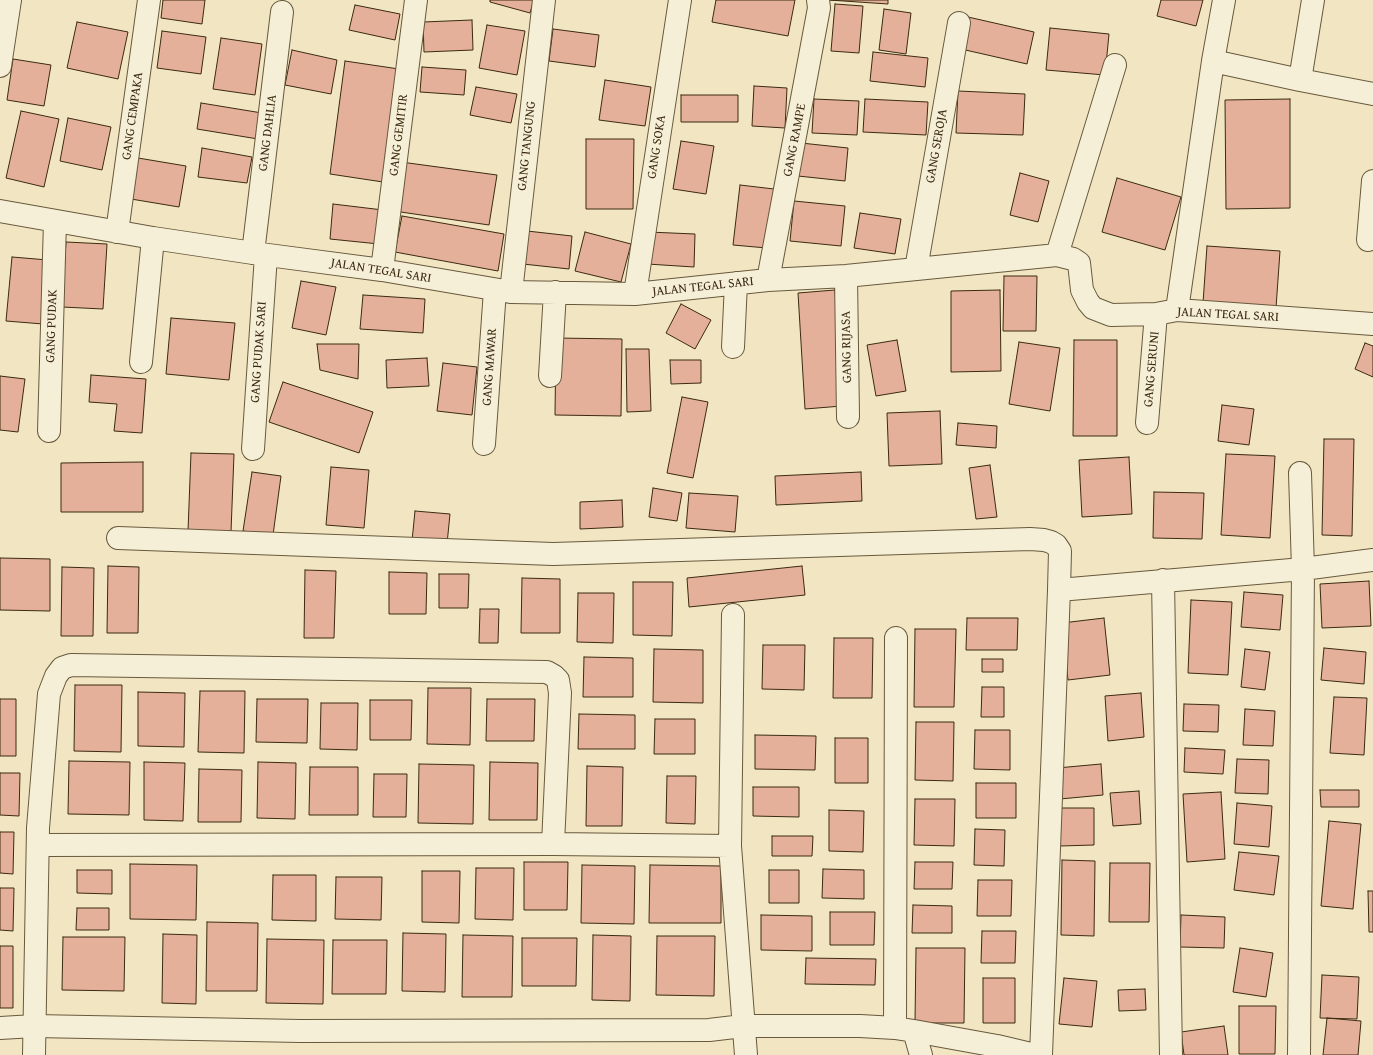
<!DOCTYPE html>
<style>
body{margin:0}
canvas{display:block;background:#f1e6c1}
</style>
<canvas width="1373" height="1055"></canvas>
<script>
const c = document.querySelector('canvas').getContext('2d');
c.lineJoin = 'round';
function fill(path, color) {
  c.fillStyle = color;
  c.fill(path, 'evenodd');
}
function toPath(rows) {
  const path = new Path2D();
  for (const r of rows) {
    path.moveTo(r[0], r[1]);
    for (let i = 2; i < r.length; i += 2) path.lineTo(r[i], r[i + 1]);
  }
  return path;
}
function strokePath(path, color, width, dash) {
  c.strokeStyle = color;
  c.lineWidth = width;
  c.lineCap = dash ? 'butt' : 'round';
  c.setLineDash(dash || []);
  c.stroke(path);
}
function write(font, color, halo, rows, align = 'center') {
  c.font = font + ' "Gentium Book Plus",serif';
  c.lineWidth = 3;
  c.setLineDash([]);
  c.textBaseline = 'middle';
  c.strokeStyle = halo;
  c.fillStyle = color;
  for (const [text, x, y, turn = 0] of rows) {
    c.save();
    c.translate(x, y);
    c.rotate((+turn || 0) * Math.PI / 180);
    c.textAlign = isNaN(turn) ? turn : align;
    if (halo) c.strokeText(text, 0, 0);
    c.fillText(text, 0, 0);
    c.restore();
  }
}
const building = toPath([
 [163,0,205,0,202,24,161,18,163,0],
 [490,0,534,0,530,13,490,2,490,0],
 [716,0,795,0,788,36,712,22,716,0],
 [829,0,888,0,888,4,829,0],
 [1161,0,1203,0,1196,26,1157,16,1161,0],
 [835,4,863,6,859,53,831,51,835,4],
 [355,5,400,14,395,40,349,30,355,5],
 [884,9,911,13,906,54,879,50,884,9],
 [968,17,1034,32,1027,64,961,49,968,17],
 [472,20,473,50,424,52,423,22,472,20],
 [77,22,128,32,118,79,67,68,77,22],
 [487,25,525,31,517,75,479,68,487,25],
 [1050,28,1109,34,1105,75,1046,70,1050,28],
 [553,29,599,35,595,67,549,61,553,29],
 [162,31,206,37,201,74,157,68,162,31],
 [221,38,262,44,255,95,213,89,221,38],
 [292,50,337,60,331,94,285,85,292,50],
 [873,52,928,58,925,87,870,81,873,52],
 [13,59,51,65,44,106,7,100,13,59],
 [345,61,399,69,383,182,330,174,345,61],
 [422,67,466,70,464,95,420,92,422,67],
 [605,80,651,87,645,126,599,120,605,80],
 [754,86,787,88,785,128,752,126,754,86],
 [476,87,517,94,511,123,470,115,476,87],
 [958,91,1025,94,1023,135,956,133,958,91],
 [681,95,738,95,738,122,681,122,681,95],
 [814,99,859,101,857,135,812,133,814,99],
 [865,99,928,102,926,135,863,132,865,99],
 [1290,99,1290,208,1226,209,1225,100,1290,99],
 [201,103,262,113,258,139,197,129,201,103],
 [21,111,59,119,44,187,6,178,21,111],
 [68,118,111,127,102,170,60,161,68,118],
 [586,139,634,139,633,209,586,209,586,139],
 [681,141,714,146,706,194,673,189,681,141],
 [801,143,848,148,845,181,798,176,801,143],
 [202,148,252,157,247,183,198,177,202,148],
 [132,157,186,166,179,207,125,198,132,157],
 [401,162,497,175,489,225,394,211,401,162],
 [1020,173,1049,181,1038,222,1010,215,1020,173],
 [1117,178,1181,197,1165,250,1102,232,1117,178],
 [740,185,774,189,767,248,733,245,740,185],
 [794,201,845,206,841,246,790,241,794,201],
 [333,204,383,210,379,244,330,239,333,204],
 [860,213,901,219,895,254,854,248,860,213],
 [402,216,504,234,498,271,395,252,402,216],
 [527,231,572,236,569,269,523,264,527,231],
 [585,232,631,244,621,282,575,271,585,232],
 [648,232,695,234,694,267,647,264,648,232],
 [66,242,107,244,103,309,62,307,66,242],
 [1207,246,1280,251,1276,308,1203,303,1207,246],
 [12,257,48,260,43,324,6,321,12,257],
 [1004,276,1037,276,1036,331,1003,331,1004,276],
 [301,281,336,287,326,335,292,328,301,281],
 [835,290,842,406,805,409,798,293,835,290],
 [1000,290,1001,371,951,372,951,291,1000,290],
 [363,295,425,299,423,333,360,329,363,295],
 [681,304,711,320,695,349,666,333,681,304],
 [171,318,235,323,229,380,166,374,171,318],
 [556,338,622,339,621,416,555,415,556,338],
 [897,340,906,391,876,396,867,345,897,340],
 [1074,340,1117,340,1117,436,1073,436,1074,340],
 [1019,342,1060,348,1050,411,1009,404,1019,342],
 [1365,343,1373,346,1373,377,1355,369,1365,343],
 [317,344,359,344,358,379,320,370,317,344],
 [626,349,649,349,651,411,627,412,626,349],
 [427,358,429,386,387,388,386,360,427,358],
 [670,360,701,360,701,383,671,384,670,360],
 [443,363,477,367,472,415,437,411,443,363],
 [91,375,146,379,142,433,114,431,117,404,89,402,91,375],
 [0,376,25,379,18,432,0,430,0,376],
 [283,382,373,412,359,453,269,422,283,382],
 [682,397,708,402,693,478,667,473,682,397],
 [1222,405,1254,409,1249,445,1218,441,1222,405],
 [940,411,942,464,889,466,887,413,940,411],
 [958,423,997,426,996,448,956,445,958,423],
 [1324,439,1354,439,1352,536,1322,535,1324,439],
 [191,453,234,454,231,532,188,531,191,453],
 [1226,454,1275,456,1270,538,1221,535,1226,454],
 [1129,457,1132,514,1082,517,1079,460,1129,457],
 [143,462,143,512,61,512,61,463,143,462],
 [990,465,997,517,976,519,969,468,990,465],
 [331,467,369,470,364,528,326,525,331,467],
 [252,472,281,476,273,535,243,531,252,472],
 [861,472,862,501,776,505,775,476,861,472],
 [653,488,682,493,677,521,649,517,653,488],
 [1154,492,1204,493,1202,539,1153,538,1154,492],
 [689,493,738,496,735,532,686,528,689,493],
 [622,500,623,527,580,529,580,502,622,500],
 [415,511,450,514,447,544,412,541,415,511],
 [0,558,50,559,50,611,0,610,0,558],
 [108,566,139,567,138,633,107,633,108,566],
 [802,566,805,595,689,607,687,578,802,566],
 [62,567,94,568,93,636,61,636,62,567],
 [305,570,336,571,334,638,304,638,305,570],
 [389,572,427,573,426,614,389,614,389,572],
 [439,574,469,574,468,608,439,608,439,574],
 [522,578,560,579,560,633,521,633,522,578],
 [1369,581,1371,626,1322,628,1320,584,1369,581],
 [633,582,673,582,672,636,633,635,633,582],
 [1244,592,1283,595,1280,630,1241,627,1244,592],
 [578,593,614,593,613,643,577,642,578,593],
 [1191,600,1232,602,1228,675,1188,673,1191,600],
 [480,609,499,609,498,643,479,643,480,609],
 [967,618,1018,618,1017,650,966,650,967,618],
 [1104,618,1110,675,1068,680,1062,623,1104,618],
 [915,629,956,629,954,707,914,707,915,629],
 [834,638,873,638,872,698,833,698,834,638],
 [763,645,805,645,804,690,762,689,763,645],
 [1324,648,1366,652,1364,684,1321,680,1324,648],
 [654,649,703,650,703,703,653,702,654,649],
 [1245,649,1270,652,1265,690,1241,687,1245,649],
 [584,657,633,658,633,697,583,697,584,657],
 [982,659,1003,659,1003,672,982,672,982,659],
 [75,685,122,685,121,752,74,751,75,685],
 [982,687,1004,687,1004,717,981,717,982,687],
 [428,688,471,688,470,745,427,744,428,688],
 [200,691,245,691,244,753,198,752,200,691],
 [138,692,185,693,184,747,138,746,138,692],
 [1141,693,1144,737,1108,741,1105,696,1141,693],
 [1334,697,1367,698,1364,755,1330,753,1334,697],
 [0,699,16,699,16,756,0,756,0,699],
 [257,699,308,699,307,743,256,742,257,699],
 [487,699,535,699,534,741,486,741,487,699],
 [370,700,412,700,411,740,370,740,370,700],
 [321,703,358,703,357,750,320,749,321,703],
 [1184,704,1219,705,1218,732,1183,731,1184,704],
 [1245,709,1275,711,1273,746,1243,745,1245,709],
 [579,714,635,715,635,749,578,749,579,714],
 [655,719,695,719,695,754,654,754,655,719],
 [916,722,954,722,953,781,915,780,916,722],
 [975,730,1010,730,1010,770,974,769,975,730],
 [755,735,816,736,815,770,755,769,755,735],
 [835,738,868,738,868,783,835,783,835,738],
 [1185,748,1225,750,1223,774,1184,772,1185,748],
 [1237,759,1269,760,1268,794,1235,793,1237,759],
 [69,761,130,762,129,815,68,814,69,761],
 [144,762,185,763,183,821,144,820,144,762],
 [258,762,296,763,295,819,257,818,258,762],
 [490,762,538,763,537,820,489,820,490,762],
 [419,764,474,765,473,824,418,823,419,764],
 [1101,764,1103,795,1060,799,1057,768,1101,764],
 [587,766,623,767,622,826,586,826,587,766],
 [310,767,358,767,358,815,309,815,310,767],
 [199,769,242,770,241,822,198,822,199,769],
 [0,773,20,773,19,816,0,815,0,773],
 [374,774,407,774,406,817,373,817,374,774],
 [667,776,696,776,695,824,666,823,667,776],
 [976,783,1016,783,1016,818,976,818,976,783],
 [753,787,799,787,799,817,753,816,753,787],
 [1320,790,1359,790,1359,807,1321,807,1320,790],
 [1139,791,1141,824,1113,826,1110,793,1139,791],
 [1221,792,1225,859,1187,862,1183,794,1221,792],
 [915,799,955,799,954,846,914,845,915,799],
 [1237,803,1272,806,1269,847,1234,844,1237,803],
 [1060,808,1094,808,1094,845,1060,846,1060,808],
 [829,810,864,811,863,852,829,851,829,810],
 [1329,821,1361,824,1353,909,1321,906,1329,821],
 [975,829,1005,830,1004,866,974,865,975,829],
 [0,832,14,832,13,874,0,873,0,832],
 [772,836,813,836,812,856,772,856,772,836],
 [1239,852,1279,856,1274,895,1234,890,1239,852],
 [1062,860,1095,861,1094,936,1061,935,1062,860],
 [524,862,568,862,567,910,524,910,524,862],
 [915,862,953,862,952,889,914,889,915,862],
 [1110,863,1150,863,1149,922,1109,922,1110,863],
 [130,864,197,865,196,920,130,919,130,864],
 [582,865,635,866,634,924,581,923,582,865],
 [650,865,721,866,721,923,649,923,650,865],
 [476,868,514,868,513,920,475,919,476,868],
 [823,869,864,870,864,899,822,898,823,869],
 [77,870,112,870,112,894,77,893,77,870],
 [769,870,799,870,799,903,769,903,769,870],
 [422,871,460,871,459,923,422,922,422,871],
 [273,875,316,875,316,921,272,920,273,875],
 [336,877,382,877,381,920,335,919,336,877],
 [978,880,1012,880,1011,916,977,916,978,880],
 [0,888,14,888,13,931,0,930,0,888],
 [1368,891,1373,891,1373,932,1369,932,1368,891],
 [913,905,952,906,952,933,912,933,913,905],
 [77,908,109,908,109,930,76,930,77,908],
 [830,912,875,912,874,945,830,945,830,912],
 [761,915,812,916,812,951,761,950,761,915],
 [1181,915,1225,917,1224,948,1180,947,1181,915],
 [207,922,258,923,257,991,206,991,207,922],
 [982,931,1016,931,1015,963,981,963,982,931],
 [403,933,446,934,445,992,402,991,403,933],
 [163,934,197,935,196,1004,162,1003,163,934],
 [463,935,513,936,512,997,462,997,463,935],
 [593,935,631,936,630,1001,592,1000,593,935],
 [657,936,715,936,714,996,656,995,657,936],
 [63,937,125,937,124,991,62,990,63,937],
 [522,938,577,938,576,986,522,986,522,938],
 [267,939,324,940,323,1004,266,1003,267,939],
 [333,940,387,940,386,994,332,994,333,940],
 [0,946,13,946,13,1008,0,1008,0,946],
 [916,948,965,948,964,1023,915,1023,916,948],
 [1240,948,1273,953,1266,997,1233,992,1240,948],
 [806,958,876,959,875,985,805,984,806,958],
 [1322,975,1359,977,1357,1019,1320,1018,1322,975],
 [983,978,1015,978,1015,1023,983,1023,983,978],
 [1064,978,1097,981,1092,1027,1059,1024,1064,978],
 [1145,989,1146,1010,1119,1011,1118,990,1145,989],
 [1239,1006,1276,1006,1275,1054,1239,1054,1239,1006],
 [1327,1018,1361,1021,1358,1055,1323,1055,1327,1018],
 [1224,1026,1228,1055,1184,1055,1181,1032,1224,1026]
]);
fill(building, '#e5b099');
strokePath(building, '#3b2a11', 1);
const minor = toPath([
 [1213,61,1300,80,1373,94],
 [0,66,10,0],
 [1300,80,1313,0],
 [0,211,153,238,253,253,382,270,511,292,635,294,768,280,846,276,1057,255,1073,259,1079,263,1082,290,1088,302,1093,308,1111,315,1156,314,1177,310,1373,324],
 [117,232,149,0],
 [1368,240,1373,181],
 [253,253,282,12],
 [1057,255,1115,65],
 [916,269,959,23],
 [382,270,416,0],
 [846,276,848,417],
 [768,280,819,8,818,0],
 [511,292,544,0],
 [635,294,680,0],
 [1177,310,1213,61,1224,0],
 [733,347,736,283],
 [141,362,153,238],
 [550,376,555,292],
 [1147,423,1156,314],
 [49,431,55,221],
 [484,444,495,290],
 [253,449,266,255],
 [118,538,553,554,1030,539,1044,540,1051,542,1056,545,1060,551,1059,590,1041,1055],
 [1163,580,1171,1055],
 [1059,590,1303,569,1373,560],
 [733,615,730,846,746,1055],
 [38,845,553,844,730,846],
 [0,1028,34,1026,301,1031,709,1030,743,1026,860,1026,895,1028,914,1031,997,1046,1035,1055],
 [895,1028,896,638],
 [914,1031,921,1055],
 [34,1055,38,828,49,694,56,676,62,668,71,665,547,672,554,676,558,680,560,693,553,844],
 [1299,1055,1303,569,1300,473]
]);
strokePath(minor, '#68593d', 24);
strokePath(minor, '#f6efd7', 22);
write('13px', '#3b2a11', '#f6efd7', [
 ["GANG CEMPAKA",133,116,-82],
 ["GANG DAHLIA",268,133,-83],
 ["GANG GEMITIR",399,135,-83],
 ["GANG RAMPE",795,140,-79],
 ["GANG TANGUNG",527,146,-84],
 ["GANG SEROJA",937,146,-80],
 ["GANG SOKA",657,147,-81],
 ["JALAN TEGAL SARI",381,271,9],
 ["JALAN TEGAL SARI",703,287,-6],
 ["JALAN TEGAL SARI",1228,315,3],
 ["GANG PUDAK",52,326,-88],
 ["GANG RIJASA",847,347,-91],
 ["GANG PUDAK SARI",259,352,-86],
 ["GANG MAWAR",490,367,-86],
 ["GANG SERUNI",1152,369,-85]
]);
</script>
